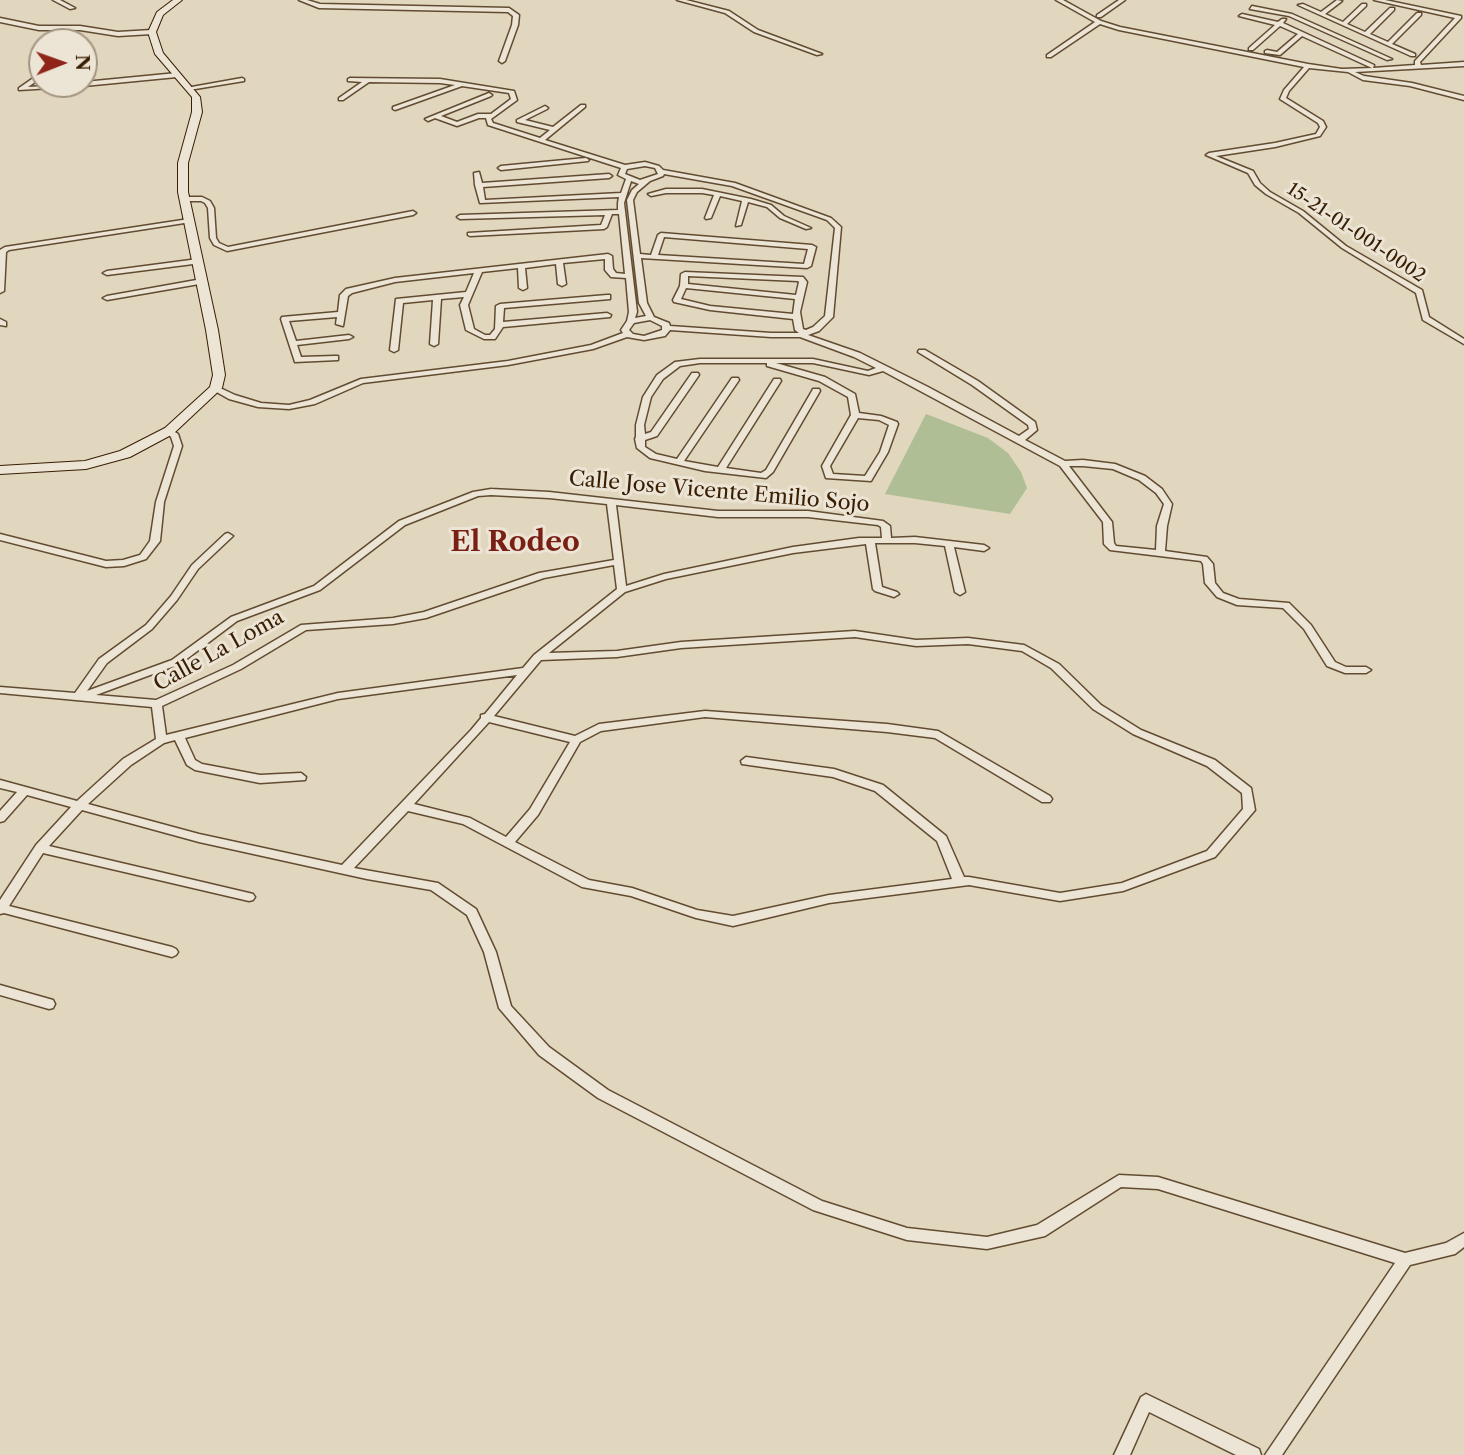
<!DOCTYPE html>
<style>
body{margin:0}
#map{position:relative;width:1464px;height:1455px;overflow:hidden;background:#e1d6be;font-family:"Libre Caslon Text",serif}
canvas{display:block}
.north{position:absolute;left:28px;top:28px;width:70px;height:70px;box-sizing:border-box;background:#ece4d5;border:2px solid #a49581;border-radius:50%;rotate:89deg;font-size:19px;font-weight:700;line-height:28px;text-align:center;color:#381e02}
.north::after{content:'';display:block;margin:auto;width:24px;height:32px;background:#8f2418;clip-path:polygon(50% 0,100% 100%,50% 72%,0 100%)}
</style>
<div id="map">
<canvas width="1464" height="1455"></canvas>
<div class="north">N</div>
</div>
<script>
const c = document.querySelector('canvas').getContext('2d');
c.lineJoin = 'round';
function fill(path, color) {
  c.fillStyle = color;
  c.fill(path, 'evenodd');
}
function toPath(rows) {
  const path = new Path2D();
  for (const r of rows) {
    path.moveTo(r[0], r[1]);
    for (let i = 2; i < r.length; i += 2) path.lineTo(r[i], r[i + 1]);
  }
  return path;
}
function strokePath(path, color, width, dash) {
  c.strokeStyle = color;
  c.lineWidth = width;
  c.lineCap = dash ? 'butt' : 'round';
  c.setLineDash(dash || []);
  c.stroke(path);
}
function write(font, color, halo, rows, align = 'center') {
  c.font = font + ' "Libre Caslon Text",serif';
  c.lineWidth = 6;
  c.setLineDash([]);
  c.textBaseline = 'middle';
  c.strokeStyle = halo;
  c.fillStyle = color;
  for (const [text, x, y, turn = 0] of rows) {
    c.save();
    c.translate(x, y);
    c.rotate((+turn || 0) * Math.PI / 180);
    c.textAlign = isNaN(turn) ? turn : align;
    if (halo) c.strokeText(text, 0, 0);
    c.fillText(text, 0, 0);
    c.restore();
  }
}
fill(toPath([
 [926,414,988,438,1008,453,1021,472,1027,488,1010,514,885,494]
]), '#afbe94');
const street = toPath([
 [53,0,60,0,75,8,70,9,53,0],
 [299,0,307,0,320,4,509,8,519,15,518,25,505,61,502,63,499,61,512,25,513,16,508,12,319,8,299,0],
 [677,0,686,0,729,11,758,30,822,54,817,55,754,32,725,13,677,0],
 [1056,0,1063,0,1101,21,1120,27,1308,64,1342,69,1372,68,1302,36,1280,55,1265,53,1265,51,1267,50,1277,52,1298,34,1280,26,1253,50,1249,50,1249,48,1275,25,1239,16,1242,14,1278,22,1282,19,1286,19,1283,23,1374,65,1373,68,1415,65,1415,61,1455,18,1374,0,1385,0,1461,16,1461,18,1420,62,1421,65,1464,62,1464,66,1355,72,1364,76,1412,83,1464,96,1464,100,1410,86,1363,80,1348,72,1309,68,1289,91,1286,98,1323,121,1326,127,1320,136,1275,147,1216,156,1253,171,1260,183,1270,192,1303,211,1346,246,1422,290,1429,317,1464,339,1464,344,1423,320,1416,293,1342,248,1299,213,1266,194,1255,185,1248,173,1206,155,1209,153,1275,143,1316,134,1320,127,1318,123,1280,99,1284,90,1304,67,1119,30,1100,24,1051,57,1047,57,1047,55,1095,22,1056,0],
 [1119,0,1125,0,1101,17,1097,17,1097,15,1119,0],
 [1337,0,1342,1,1325,14,1343,22,1362,4,1366,4,1366,6,1347,24,1365,32,1390,8,1394,8,1394,10,1370,34,1388,42,1417,13,1421,13,1421,15,1392,44,1415,54,1415,56,1411,56,1298,5,1303,4,1321,12,1337,0],
 [1252,6,1292,14,1392,59,1387,60,1289,16,1250,9,1252,6],
 [0,18,39,26,80,26,118,32,152,30,155,32,152,34,118,36,80,30,39,30,0,22,0,18],
 [42,72,42,77,28,87,84,84,84,82,177,73,180,75,177,77,84,86,19,90,19,88,42,72],
 [242,78,244,79,244,81,189,90,186,88,242,78],
 [350,78,440,79,514,91,517,100,491,119,493,123,540,138,550,130,517,122,517,120,545,106,548,108,547,109,525,120,553,127,581,105,585,105,585,107,545,140,625,165,645,162,659,166,663,170,735,183,831,218,841,227,833,317,819,331,808,335,860,353,928,387,1019,436,1029,429,1028,425,972,385,918,352,919,350,925,350,978,381,1035,422,1037,430,1025,440,1065,461,1083,460,1115,464,1145,476,1162,489,1172,504,1167,526,1165,551,1207,557,1213,564,1215,583,1223,593,1239,599,1289,603,1311,625,1335,662,1346,667,1366,667,1371,670,1366,673,1345,673,1327,666,1304,629,1283,608,1237,605,1217,597,1205,583,1203,564,1201,561,1110,550,1104,544,1103,522,1060,466,883,371,869,375,813,363,776,363,825,377,855,394,859,413,881,416,897,422,898,424,888,452,871,481,826,478,822,466,851,415,848,397,819,381,767,366,767,363,700,363,680,366,663,379,651,397,644,425,645,434,651,432,692,373,698,373,699,375,657,436,645,440,645,447,656,454,677,459,732,378,738,378,739,380,684,461,718,467,774,379,780,379,781,381,726,468,761,473,766,470,812,391,813,389,819,389,820,391,773,472,766,478,705,471,650,458,637,448,635,439,636,437,636,425,643,397,657,375,675,362,700,359,813,359,868,371,876,368,854,357,800,337,771,337,670,330,665,336,644,340,627,337,593,349,508,365,363,383,315,404,289,409,258,407,229,399,213,390,212,388,216,386,235,395,261,403,289,405,310,400,361,379,508,361,591,345,623,333,621,330,627,321,629,312,626,278,611,277,605,270,605,259,563,263,566,284,562,286,558,284,556,264,525,268,527,288,523,290,519,288,518,268,482,272,468,305,474,329,485,335,490,335,495,329,496,306,500,304,607,295,610,295,610,299,504,308,503,322,607,313,611,315,610,317,503,327,495,339,484,339,466,330,460,305,464,297,441,299,438,344,434,346,430,344,433,300,403,303,398,350,394,352,390,350,396,299,466,292,474,273,395,282,352,293,348,296,343,326,336,324,337,317,289,321,296,341,349,335,353,337,349,339,297,345,301,357,335,356,338,356,338,360,295,362,281,319,282,317,338,312,340,295,346,289,395,278,608,254,612,256,613,269,616,273,625,274,619,214,612,214,607,227,604,229,470,236,468,235,468,233,601,225,605,215,460,219,457,217,460,215,618,210,618,203,619,197,480,203,475,185,474,173,479,172,482,183,609,174,612,176,609,178,483,187,485,200,621,193,626,179,618,175,621,168,488,125,486,118,479,118,457,126,435,118,428,121,425,119,489,93,492,95,491,96,441,116,457,122,478,114,491,114,511,99,509,93,462,86,395,110,393,109,393,107,455,85,440,83,369,82,343,100,339,100,339,98,362,82,348,81,348,79,350,78],
 [645,166,655,168,658,174,640,180,625,174,627,169,645,166],
 [664,174,732,186,827,220,835,228,825,316,813,327,806,330,803,329,800,312,807,282,803,277,685,272,681,274,680,286,673,300,674,302,710,310,793,319,795,330,799,333,771,333,670,326,669,323,654,317,647,303,641,258,807,268,811,266,816,247,812,245,661,233,658,235,651,255,640,254,633,200,637,192,650,181,663,176,664,174],
 [631,181,639,184,632,190,627,200,639,303,646,316,635,318,637,312,624,203,631,181],
 [664,237,808,249,804,264,658,255,664,237],
 [688,276,798,281,799,282,796,295,688,284,688,276],
 [686,288,795,299,793,314,710,306,681,299,686,288],
 [650,320,662,326,662,330,644,336,633,334,629,330,634,323,650,320],
 [858,418,879,420,889,425,880,452,865,476,833,474,830,466,858,418],
 [1069,466,1083,466,1113,469,1139,480,1156,493,1164,504,1157,526,1156,550,1116,546,1114,543,1112,522,1069,466],
 [586,158,589,160,588,161,501,170,498,168,501,166,586,158],
 [666,189,702,189,751,199,771,205,784,216,811,228,806,229,780,218,767,207,748,202,741,225,736,226,742,201,720,196,711,218,706,219,705,218,714,195,702,193,666,193,651,196,648,194,666,189],
 [202,197,210,201,214,208,216,238,219,243,228,247,413,211,416,213,413,215,227,251,214,245,210,238,208,208,205,203,201,201,185,201,182,199,185,197,202,197],
 [189,219,192,221,191,222,9,250,6,252,4,291,0,293,0,250,5,247,189,219],
 [198,259,201,259,201,263,107,275,103,273,107,271,198,259],
 [202,279,206,281,205,283,107,300,103,298,107,296,202,279],
 [0,319,6,322,6,326,0,325,0,319],
 [169,428,178,434,182,446,164,502,160,541,146,559,124,566,106,567,0,540,0,534,106,561,123,560,140,555,150,541,156,502,174,446,171,437,165,431,169,428],
 [491,489,549,492,718,511,808,511,883,521,890,526,891,538,915,537,984,545,989,548,984,551,954,547,965,592,960,595,955,592,945,546,915,543,875,543,882,587,897,592,899,594,894,597,875,591,873,589,866,544,793,553,666,579,625,592,549,653,617,651,681,642,855,631,916,640,968,638,1024,645,1059,664,1101,705,1141,730,1215,760,1251,788,1255,810,1215,857,1123,891,1060,901,969,885,829,903,733,926,696,918,631,896,582,887,463,824,408,811,354,868,438,883,476,909,496,952,511,1006,549,1047,608,1090,822,1201,907,1228,987,1237,1037,1225,1119,1175,1158,1177,1405,1253,1446,1243,1464,1233,1464,1247,1455,1254,1410,1265,1282,1455,1265,1455,1395,1263,1158,1189,1121,1187,1045,1236,987,1249,907,1240,813,1210,598,1098,539,1055,499,1008,484,952,467,915,431,890,367,879,199,842,82,810,49,846,249,893,253,894,255,897,253,900,249,901,43,853,9,906,172,947,176,949,178,952,176,955,172,957,4,913,0,914,0,900,36,845,71,807,27,795,4,821,0,822,0,811,17,792,0,788,0,780,77,801,123,759,156,739,152,707,0,693,0,687,75,693,99,659,146,625,171,596,192,565,225,534,228,533,233,536,198,569,177,600,152,629,107,663,87,691,172,660,231,617,314,586,399,521,473,492,491,489],
 [491,495,549,498,607,504,614,560,539,573,424,612,393,618,301,625,233,665,156,700,96,695,180,664,237,621,320,590,405,525,478,496,491,495],
 [616,505,718,517,808,517,878,525,881,527,882,538,859,538,793,547,664,574,626,586,616,505],
 [614,565,617,589,534,655,523,668,338,693,166,735,162,706,241,669,306,630,393,624,426,618,544,578,614,565],
 [855,637,916,646,968,644,1022,651,1051,668,1093,709,1133,734,1207,766,1242,793,1243,809,1207,851,1122,883,1060,893,969,877,964,877,946,836,883,785,834,769,746,757,741,761,742,764,833,777,875,791,937,841,952,879,829,895,733,916,697,910,632,888,589,880,515,842,538,815,580,742,601,731,705,717,887,732,935,738,1042,802,1050,802,1052,799,1050,796,938,731,887,724,705,711,599,724,575,736,494,716,541,660,617,657,681,648,855,637],
 [517,675,485,714,481,715,481,718,471,730,342,865,199,834,88,804,131,765,164,743,175,740,187,765,195,770,260,783,305,780,306,777,301,773,260,775,202,764,195,760,185,738,338,699,517,675],
 [489,722,570,742,530,809,506,837,470,818,414,804,489,722],
 [0,985,53,1000,55,1004,53,1008,49,1009,0,995,0,985],
 [1146,1394,1259,1449,1261,1455,1236,1455,1149,1412,1130,1455,1114,1455,1141,1397,1146,1394]
]);
const secondary = toPath([
 [173,0,182,0,163,15,156,32,163,53,200,97,202,112,188,163,188,192,218,330,225,375,222,388,173,434,130,457,86,469,0,474,0,466,85,461,120,451,165,428,210,387,213,375,206,330,178,192,178,163,192,112,192,97,155,54,148,32,157,12,173,0]
]);
strokePath(street, '#624c31', 3);
strokePath(secondary, '#381e02', 2);
fill(street, '#ece4d5');
fill(secondary, '#ece4d5');
write('18px', '#381e02', '#ece4d5', [
 ["15-21-01-001-0002",1356,233,34]
]);
write('21px', '#381e02', '#ece4d5', [
 ["Calle Jose Vicente Emilio Sojo",719,492,5],
 ["Calle La Loma",219,651,-29]
]);
write('bold 28px', '#7a1f14', '#ece4d5', [
 ["El Rodeo",515,543]
]);
</script>
